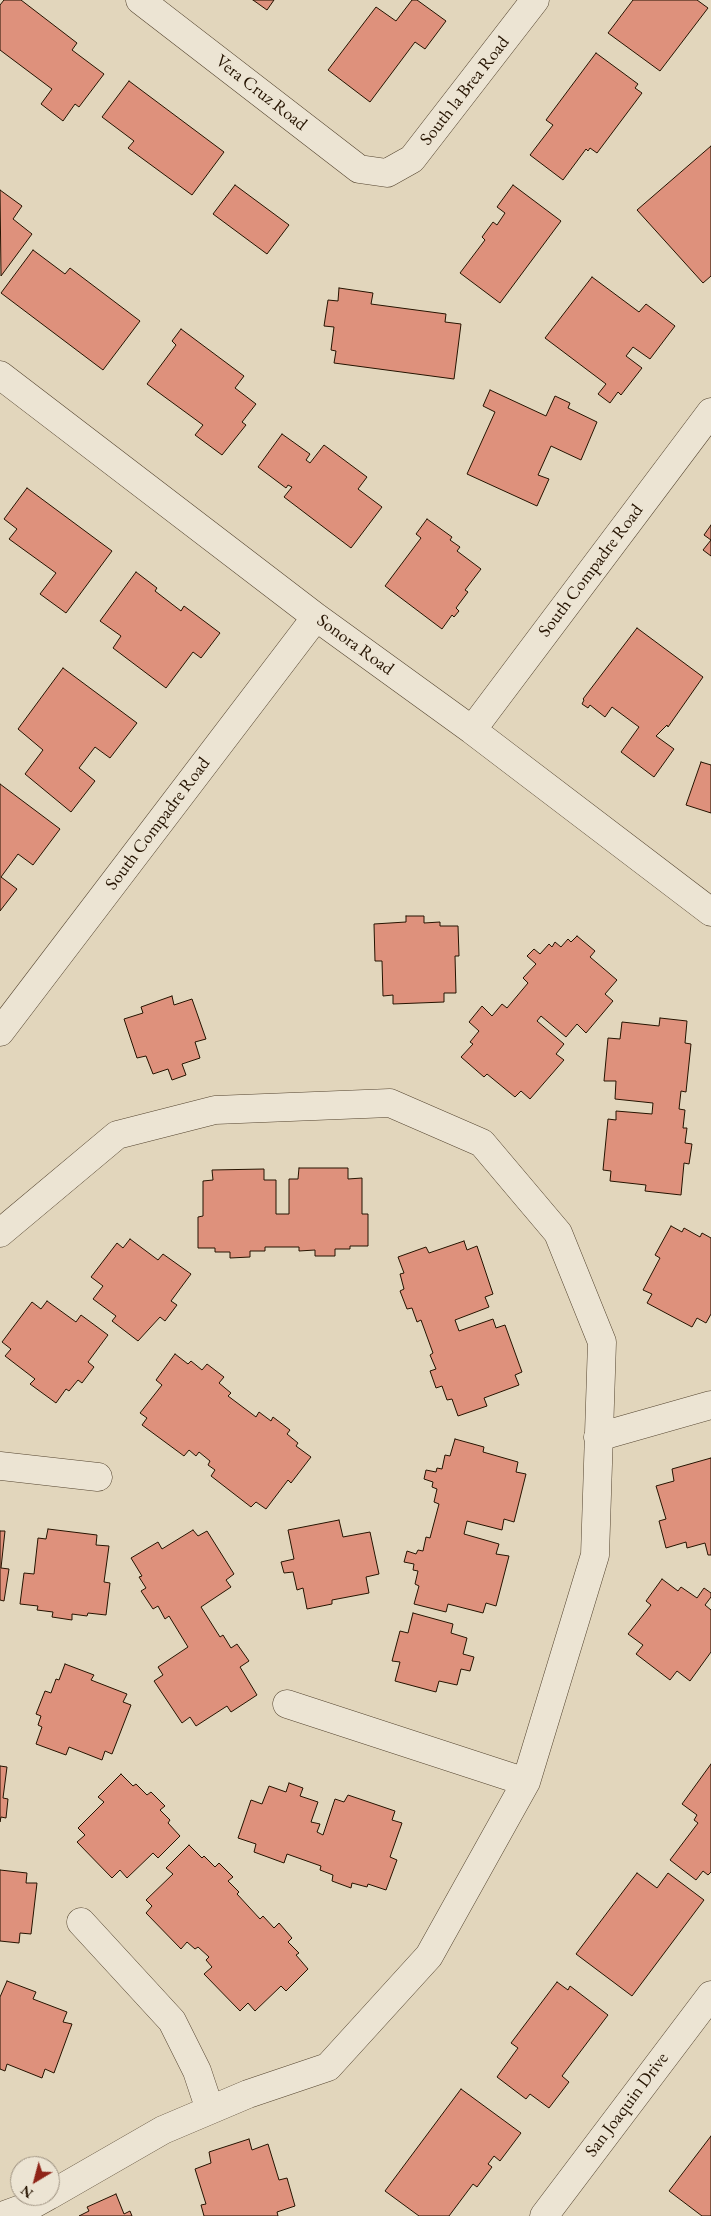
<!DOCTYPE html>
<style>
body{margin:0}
#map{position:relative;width:711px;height:2216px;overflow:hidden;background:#e2d6bc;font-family:"EB Garamond",serif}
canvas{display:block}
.north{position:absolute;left:10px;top:2156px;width:50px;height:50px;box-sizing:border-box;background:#ece4d3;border:1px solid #9c907f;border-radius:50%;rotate:217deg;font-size:14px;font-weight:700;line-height:20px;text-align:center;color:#251300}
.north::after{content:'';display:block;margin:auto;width:18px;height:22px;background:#8f2418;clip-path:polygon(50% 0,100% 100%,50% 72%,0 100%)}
</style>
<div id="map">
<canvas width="711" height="2216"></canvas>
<div class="north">N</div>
</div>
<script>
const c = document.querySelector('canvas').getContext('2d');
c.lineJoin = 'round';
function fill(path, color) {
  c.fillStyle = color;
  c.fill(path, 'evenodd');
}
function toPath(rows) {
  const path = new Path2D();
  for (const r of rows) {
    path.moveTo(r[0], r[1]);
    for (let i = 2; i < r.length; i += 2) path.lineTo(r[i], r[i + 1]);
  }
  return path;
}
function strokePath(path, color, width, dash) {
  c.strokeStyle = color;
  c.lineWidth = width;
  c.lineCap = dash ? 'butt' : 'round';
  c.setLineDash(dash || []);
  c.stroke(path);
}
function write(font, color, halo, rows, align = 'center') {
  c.font = font + ' "EB Garamond",serif';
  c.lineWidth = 4;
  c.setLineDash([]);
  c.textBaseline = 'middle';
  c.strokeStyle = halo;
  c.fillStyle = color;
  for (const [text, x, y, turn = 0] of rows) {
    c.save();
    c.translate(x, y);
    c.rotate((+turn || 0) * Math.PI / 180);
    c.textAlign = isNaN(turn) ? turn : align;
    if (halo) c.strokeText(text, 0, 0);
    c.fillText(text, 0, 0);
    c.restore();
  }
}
const building = toPath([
 [4,0,21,0,77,43,72,50,104,74,79,107,75,104,63,121,41,104,52,89,0,50,0,5,4,0],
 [253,0,274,0,267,10,253,0],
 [412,0,417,0,446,21,425,49,415,42,370,102,328,70,376,7,396,21,412,0],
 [633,0,697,0,708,8,660,71,608,33,633,0],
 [596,53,638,84,635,88,642,93,597,153,590,148,588,151,586,149,563,180,530,155,553,125,546,120,596,53],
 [129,81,224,152,192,195,128,148,134,141,102,117,129,81],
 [711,146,711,276,703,283,637,210,711,146],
 [235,185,289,225,267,254,213,214,235,185],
 [513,185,561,221,500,303,460,273,485,240,482,237,493,222,497,225,505,213,497,207,513,185],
 [0,190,22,206,13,219,32,234,1,276,0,190],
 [33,250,65,274,70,268,140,321,103,370,1,293,33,250],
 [592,277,639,312,646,304,675,326,650,359,633,347,626,356,642,368,621,395,618,392,610,403,598,394,606,384,545,338,592,277],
 [339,288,373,293,371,304,446,314,445,322,461,324,454,379,334,363,336,351,331,350,334,327,324,326,328,300,338,301,339,288],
 [181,329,244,376,235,388,256,404,242,422,246,425,222,455,195,435,203,425,147,384,176,345,172,341,181,329],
 [490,390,546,416,555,396,570,403,568,408,597,422,581,460,551,446,538,475,549,479,537,506,467,474,495,412,483,406,490,390],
 [282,434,310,454,306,460,310,463,324,445,367,477,358,489,382,507,351,548,284,497,292,487,288,485,286,488,258,467,282,434],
 [27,488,112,551,66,613,40,594,56,573,9,539,17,529,4,519,27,488],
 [427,519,452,537,450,540,460,547,457,551,481,569,465,590,468,592,456,608,459,611,454,617,452,615,442,629,385,586,421,538,416,534,427,519],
 [711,525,711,556,703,550,711,540,704,535,711,525],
 [136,572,157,588,155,591,181,611,184,606,220,633,201,658,193,652,166,688,113,648,121,636,100,621,136,572],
 [637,628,703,677,668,727,667,725,656,736,674,749,654,777,621,752,639,727,612,707,605,717,590,705,588,708,582,704,584,700,583,699,637,628],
 [63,668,137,723,110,758,95,747,79,768,95,781,71,812,25,774,43,750,18,729,63,668],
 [701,762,711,765,711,813,686,805,701,762],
 [0,784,60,829,33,865,18,854,1,877,17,889,0,911,0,784],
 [406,916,424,916,424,923,440,922,440,926,458,926,459,956,455,956,456,993,444,993,444,1002,393,1004,393,995,383,996,382,961,375,961,374,924,406,922,406,916],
 [577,936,595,951,590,957,617,980,605,994,613,1001,586,1033,577,1024,566,1037,541,1016,537,1021,564,1044,556,1054,564,1060,530,1099,521,1091,515,1097,487,1074,484,1077,461,1057,473,1044,470,1042,479,1031,469,1022,482,1006,492,1016,502,1004,507,1008,528,983,523,978,536,964,527,956,534,949,540,954,549,944,552,947,555,942,561,947,568,939,571,942,577,936],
 [172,996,174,1005,192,999,206,1039,195,1042,200,1058,182,1064,186,1075,172,1080,168,1069,153,1074,146,1056,137,1058,124,1019,143,1013,141,1007,172,996],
 [660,1018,687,1021,685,1043,691,1044,686,1092,681,1091,679,1109,685,1110,683,1128,687,1128,685,1143,692,1144,689,1164,684,1163,681,1195,645,1191,646,1185,610,1181,611,1171,603,1170,608,1119,616,1120,616,1111,652,1114,653,1103,615,1099,616,1081,604,1081,608,1038,620,1039,622,1022,659,1026,660,1018],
 [299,1168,348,1168,348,1179,362,1178,362,1214,368,1214,368,1246,350,1246,350,1249,335,1249,335,1256,315,1256,315,1250,299,1251,299,1247,265,1247,265,1251,250,1251,250,1257,230,1258,230,1252,215,1252,215,1248,198,1248,198,1217,203,1216,203,1181,213,1180,212,1170,264,1169,264,1180,276,1180,276,1214,289,1214,289,1179,298,1179,299,1168],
 [671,1226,682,1232,684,1228,700,1237,702,1233,711,1238,711,1314,706,1323,697,1318,692,1327,647,1303,652,1294,643,1290,660,1258,655,1255,671,1226],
 [130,1239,158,1260,163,1254,191,1274,171,1301,177,1305,165,1321,160,1317,138,1341,112,1321,116,1316,93,1299,103,1286,91,1277,117,1243,123,1248,130,1239],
 [464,1241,467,1250,477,1246,493,1294,485,1297,489,1307,455,1320,459,1331,493,1319,496,1328,505,1325,522,1372,515,1375,519,1385,484,1398,487,1406,458,1416,452,1399,447,1400,442,1386,436,1388,430,1371,436,1369,430,1355,433,1353,421,1320,417,1322,412,1308,407,1309,400,1291,404,1289,400,1274,404,1273,398,1257,426,1247,429,1253,464,1241],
 [47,1301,76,1322,81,1315,108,1335,88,1362,94,1367,82,1383,78,1380,69,1391,66,1389,56,1403,30,1384,35,1379,5,1356,11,1349,2,1342,32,1302,41,1309,47,1301],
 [175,1354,188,1364,191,1361,202,1370,207,1364,224,1377,219,1383,231,1393,228,1396,256,1417,259,1412,271,1421,273,1417,290,1430,287,1434,298,1443,296,1446,311,1457,291,1483,288,1480,266,1509,256,1502,251,1507,211,1476,215,1470,208,1465,210,1461,199,1452,196,1456,189,1450,184,1456,142,1425,147,1418,140,1413,162,1385,156,1380,175,1354],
 [455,1439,484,1447,483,1452,518,1462,516,1472,526,1474,514,1522,504,1519,502,1530,467,1521,464,1534,499,1544,496,1554,509,1556,496,1606,486,1603,483,1613,448,1604,446,1612,414,1604,419,1586,415,1584,418,1571,413,1570,414,1564,404,1562,407,1551,416,1554,418,1550,423,1551,426,1537,430,1538,439,1504,434,1502,437,1489,432,1487,433,1482,424,1479,426,1470,436,1472,437,1468,442,1469,445,1455,450,1456,455,1439],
 [711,1458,711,1555,708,1555,705,1543,687,1548,686,1542,666,1548,659,1521,666,1519,656,1486,674,1481,672,1469,711,1458],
 [339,1520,343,1537,370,1532,379,1574,366,1577,369,1593,332,1600,332,1604,307,1609,303,1588,297,1590,293,1572,284,1573,281,1562,294,1559,288,1530,339,1520],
 [48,1529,97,1535,96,1545,109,1546,104,1582,110,1583,106,1615,88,1613,87,1616,72,1614,72,1620,52,1617,53,1612,37,1610,38,1606,20,1604,24,1573,34,1574,38,1538,46,1539,48,1529],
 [193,1530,198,1536,207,1531,234,1574,226,1580,231,1587,201,1607,220,1637,223,1635,231,1648,237,1644,249,1661,240,1667,257,1695,231,1712,227,1706,196,1726,190,1717,182,1723,154,1681,163,1675,158,1667,188,1647,169,1616,165,1619,158,1606,153,1609,141,1591,146,1588,139,1577,142,1576,131,1558,158,1542,162,1549,193,1530],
 [0,1531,5,1531,1,1568,9,1569,4,1601,0,1600,0,1531],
 [662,1579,678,1591,681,1587,697,1598,704,1588,711,1593,711,1597,705,1605,711,1610,711,1652,690,1681,677,1671,670,1680,636,1654,643,1645,628,1634,651,1605,646,1601,662,1579],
 [413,1613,453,1624,451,1633,467,1638,463,1654,474,1657,470,1671,461,1669,457,1685,439,1681,436,1692,395,1681,400,1662,392,1661,400,1631,408,1633,413,1613],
 [65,1664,94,1675,91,1680,127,1694,123,1702,131,1705,112,1754,105,1751,102,1760,69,1747,66,1755,36,1744,42,1727,38,1725,41,1716,36,1714,45,1691,51,1693,56,1679,59,1680,65,1664],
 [711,1764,711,1872,708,1875,703,1871,696,1880,670,1860,698,1823,694,1820,697,1815,682,1804,711,1764],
 [0,1766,7,1767,3,1798,8,1799,6,1818,1,1817,0,1822,0,1766],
 [121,1774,133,1786,136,1784,147,1795,151,1792,165,1806,160,1810,170,1820,168,1823,180,1836,158,1858,153,1853,127,1878,120,1870,112,1878,77,1842,85,1835,78,1828,104,1802,98,1797,121,1774],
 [289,1783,303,1788,300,1796,318,1802,311,1822,320,1824,317,1832,323,1835,335,1799,344,1802,348,1795,395,1811,392,1820,402,1823,390,1857,397,1860,386,1890,368,1884,367,1887,352,1883,351,1888,332,1881,333,1875,320,1870,321,1866,287,1854,284,1863,254,1852,256,1844,238,1838,251,1800,262,1804,269,1786,286,1792,289,1783],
 [189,1845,202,1858,204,1856,215,1867,219,1863,233,1877,228,1881,239,1892,237,1894,260,1919,263,1916,274,1928,279,1923,292,1938,288,1942,299,1953,296,1955,308,1969,286,1991,281,1986,255,2011,248,2003,240,2011,204,1974,212,1967,206,1960,209,1957,198,1947,195,1949,187,1942,181,1949,146,1913,152,1906,146,1900,173,1874,166,1868,189,1845],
 [0,1870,27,1873,26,1883,37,1883,31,1934,20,1933,19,1943,0,1941,0,1870],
 [637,1873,657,1888,668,1873,704,1900,632,1996,576,1954,637,1873],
 [7,1981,36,1992,33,1999,67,2012,63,2022,72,2024,54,2073,45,2069,42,2078,7,2064,5,2071,0,2069,0,1997,7,1981],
 [557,1982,568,1990,570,1986,608,2015,562,2076,569,2082,549,2108,530,2094,526,2099,497,2077,518,2048,511,2043,557,1982],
 [461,2089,521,2133,500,2161,494,2156,488,2164,492,2167,477,2187,473,2184,449,2216,419,2216,385,2191,461,2089],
 [711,2136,711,2216,702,2216,669,2191,711,2136],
 [249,2139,252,2150,268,2144,279,2180,287,2178,295,2206,277,2212,278,2216,204,2216,201,2205,206,2204,195,2169,211,2163,209,2152,249,2139],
 [116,2194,124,2214,130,2211,132,2216,79,2216,89,2211,87,2207,116,2194]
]);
fill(building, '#de917c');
strokePath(building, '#251300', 1);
const minor = toPath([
 [140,0,359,169,387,173,412,159,535,0],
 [0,375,316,617,472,730,711,912],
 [472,730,711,412],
 [0,1032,316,617],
 [0,1233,117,1135,215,1110,390,1103,482,1143,558,1233,602,1342,595,1555,526,1782,429,1956,328,2067,248,2094,163,2130,50,2195],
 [598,1437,711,1405],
 [0,1466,98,1477],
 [287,1704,526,1782],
 [81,1922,172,2021,197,2071,210,2110],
 [2,2216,32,2205,48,2196],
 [544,2216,711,1995]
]);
strokePath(minor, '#54442f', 29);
strokePath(minor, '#ece4d3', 28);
write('18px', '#251300', '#ece4d3', [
 ["South la Brea Road",465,91,-52],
 ["Vera Cruz Road",261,93,38],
 ["South Compadre Road",591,571,-53],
 ["Sonora Road",355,645,36],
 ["South Compadre Road",158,824,-53],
 ["San Joaquin Drive",627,2105,-53]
]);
</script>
